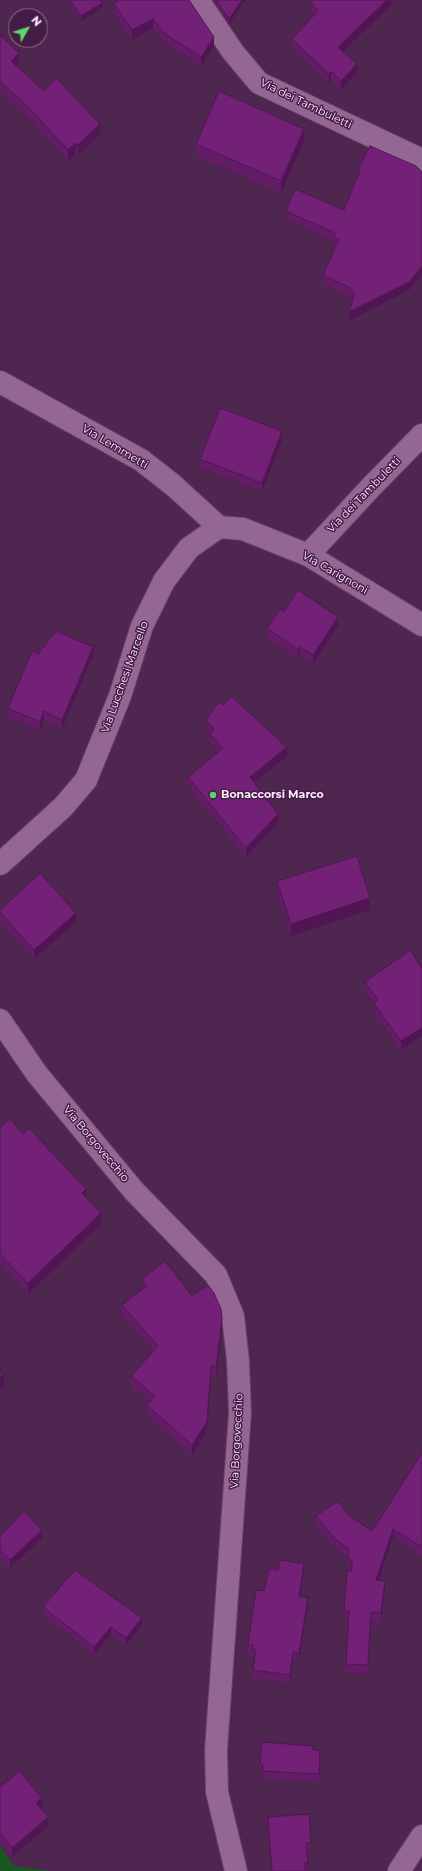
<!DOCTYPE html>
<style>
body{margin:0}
#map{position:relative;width:422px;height:1871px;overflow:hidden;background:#4f2650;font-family:Montserrat,sans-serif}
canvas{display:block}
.north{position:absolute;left:8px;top:8px;width:40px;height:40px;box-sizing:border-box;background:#441c45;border:1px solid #8f708f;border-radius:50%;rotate:51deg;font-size:11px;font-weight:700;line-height:16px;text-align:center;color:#ffefff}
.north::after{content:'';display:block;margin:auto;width:14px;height:18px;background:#5cd56d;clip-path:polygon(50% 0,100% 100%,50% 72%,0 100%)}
</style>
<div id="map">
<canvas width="422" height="1871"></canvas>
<div class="north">N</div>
</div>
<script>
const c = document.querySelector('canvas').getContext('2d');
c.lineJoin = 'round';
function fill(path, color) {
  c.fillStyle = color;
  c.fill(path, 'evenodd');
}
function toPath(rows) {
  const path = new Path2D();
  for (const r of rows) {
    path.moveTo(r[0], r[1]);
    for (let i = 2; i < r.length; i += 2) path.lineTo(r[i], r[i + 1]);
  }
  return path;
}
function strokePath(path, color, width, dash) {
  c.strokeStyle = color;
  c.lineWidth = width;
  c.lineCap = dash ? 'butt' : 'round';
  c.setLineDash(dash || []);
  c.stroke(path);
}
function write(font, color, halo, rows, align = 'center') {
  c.font = font + ' Montserrat,sans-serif';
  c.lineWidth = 3;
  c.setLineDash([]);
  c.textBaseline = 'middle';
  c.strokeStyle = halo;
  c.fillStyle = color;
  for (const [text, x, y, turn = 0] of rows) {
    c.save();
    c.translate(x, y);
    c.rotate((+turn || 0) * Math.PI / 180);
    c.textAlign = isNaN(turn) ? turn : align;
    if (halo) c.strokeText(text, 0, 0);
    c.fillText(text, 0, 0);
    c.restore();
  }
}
fill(toPath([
 [0,1846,14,1866,50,1871,0,1871]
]), '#175722');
const minor = toPath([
 [198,0,233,52,259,83,422,160],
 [0,382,141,460,173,485,219,527],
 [308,555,372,486,422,435],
 [0,1020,37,1074,134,1191,216,1275,233,1316,238,1361,240,1413,216,1750,217,1792,236,1871],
 [399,1871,422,1836]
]);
const tertiary = toPath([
 [0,864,63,807,86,780,120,696,142,626,164,581,189,548,219,527,243,529,308,555,422,625]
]);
strokePath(minor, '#644265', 24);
strokePath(tertiary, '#644265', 24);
strokePath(minor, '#946694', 22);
strokePath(tertiary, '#946694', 22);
fill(toPath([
 [69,0,101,0,102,8,81,21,69,3],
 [118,0,214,46,201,66,164,42,153,28,132,39,114,14,114,4],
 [213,0,245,0,229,24],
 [391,0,391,5,343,51,357,73,341,90,331,80,329,83,292,48,292,39,314,15,311,11,311,2],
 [0,35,19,63,16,66,44,91,100,134,78,155,76,153,68,161,31,120,0,91],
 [304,141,281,193,196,156,196,144],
 [358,169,422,172,422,275,409,290,349,321,353,300,350,299,350,296,323,284,323,275,336,246,334,246,334,241,286,219,286,211,344,210,358,174],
 [282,440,262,491,200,468,200,459],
 [284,612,338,626,313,664,300,656,298,659,267,637,267,628],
 [38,654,93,656,62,729,44,720,40,731,8,717,8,708],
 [206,720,287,756,254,783,278,823,246,857,188,786,188,777,218,752,210,743,210,734,206,729],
 [277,881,370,910,291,936,277,893],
 [0,910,76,922,34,959,0,921],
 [422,968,422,1036,401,1050,374,1012,374,1003,365,991,365,982],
 [0,1128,23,1134,86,1198,101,1224,28,1294,0,1264],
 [142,1279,192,1296,222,1329,216,1378,211,1377,207,1432,192,1455,147,1415,147,1405,150,1402,131,1387,131,1376,153,1351,122,1315,122,1305,142,1290],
 [422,1453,422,1556,393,1537,379,1581,385,1590,381,1622,371,1621,368,1674,346,1673,349,1620,344,1619,344,1611,352,1569,348,1564,348,1558,335,1548,316,1525,316,1516,347,1514,372,1531],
 [0,1536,42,1538,10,1568,0,1558],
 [278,1570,304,1571,300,1596,308,1606,299,1661,293,1660,290,1683,253,1678,253,1670,255,1657,252,1657,252,1654,248,1653,248,1645],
 [43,1607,142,1625,126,1645,111,1634,94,1655,43,1614],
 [313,1750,320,1758,319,1782,262,1778,262,1772,260,1772,260,1764],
 [0,1787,42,1807,41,1808,48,1826,12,1857,0,1842],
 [268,1817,311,1843,311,1852,307,1852,308,1871,272,1871,268,1826]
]), '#631c66');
fill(toPath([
 [242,0,245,0,229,24,229,19],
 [387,0,391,0,391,5,338,56,338,47],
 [102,3,102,8,81,21,81,16],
 [153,19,153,28,132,39,132,30],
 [214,37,214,46,201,66,201,57],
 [19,53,19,63,11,71,11,61],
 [357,64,357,73,341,90,341,81],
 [331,71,331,80,329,83,329,74],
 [100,124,100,134,78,155,78,145],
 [304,129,304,141,281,193,281,181],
 [76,143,76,153,68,161,68,150],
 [422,267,422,275,409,290,349,321,349,312],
 [282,431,282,440,262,491,262,483],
 [338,617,338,626,313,664,313,655],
 [93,647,93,656,62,729,62,720],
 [300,647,300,656,298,659,298,650],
 [44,711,44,720,40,731,40,722],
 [287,747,287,756,250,786,250,777],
 [278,814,278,823,246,857,246,848],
 [370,898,370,910,291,936,291,924],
 [76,913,76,922,34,959,34,950],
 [422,1028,422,1036,401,1050,401,1041],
 [86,1189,86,1200,82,1193],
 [101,1213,101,1224,28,1294,28,1283],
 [222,1319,222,1329,216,1378,216,1367],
 [211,1366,211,1377,207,1432,192,1455,192,1445],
 [4,1374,4,1386,0,1390,0,1378],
 [393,1529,393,1537,376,1589,376,1580],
 [42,1530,42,1538,10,1568,10,1560],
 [304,1564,304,1571,299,1604,299,1596],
 [385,1581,385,1590,381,1622,381,1613],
 [308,1598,308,1606,299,1661,299,1653],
 [371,1612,371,1621,368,1674,368,1665],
 [142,1618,142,1625,126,1645,126,1638],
 [111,1627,111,1634,94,1655,94,1647],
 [293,1652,293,1660,290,1683,290,1675],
 [320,1751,320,1758,319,1782,319,1774],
 [42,1798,42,1807,36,1812,36,1803],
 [48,1817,48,1826,12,1857,12,1848]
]), '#501653');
const building = toPath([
 [70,0,101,0,102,3,81,16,70,0],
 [118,0,189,0,214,37,201,57,164,33,153,19,132,30,114,4,118,0],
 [216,0,242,0,229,19,216,0],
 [313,0,387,0,338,47,357,64,341,81,331,71,329,74,292,39,318,11,311,2,313,0],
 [0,35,19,53,11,61,44,91,56,78,100,124,78,145,76,143,68,150,31,110,0,81,0,35],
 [219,91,304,129,281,181,196,144,219,91],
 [370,146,416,166,422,172,422,267,409,282,349,312,355,293,350,291,351,288,323,275,339,239,334,237,335,233,286,211,295,189,344,210,360,170,358,169,370,146],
 [220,408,282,431,262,483,200,459,220,408],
 [298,590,338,617,313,655,300,647,298,650,267,628,280,609,284,612,298,590],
 [56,631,93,647,62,720,44,711,40,722,8,708,32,651,38,654,56,631],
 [231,696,287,747,250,777,278,814,246,848,188,777,223,748,210,734,214,729,206,720,219,702,223,705,231,696],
 [357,856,370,898,291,924,277,881,357,856],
 [40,873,76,913,34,950,0,912,0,910,40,873],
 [410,950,422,968,422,1028,401,1041,374,1004,378,1000,365,982,410,950],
 [10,1119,23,1134,29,1128,86,1189,82,1193,101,1213,28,1283,0,1254,0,1128,10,1119],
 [165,1261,192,1296,208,1285,214,1293,221,1309,222,1319,216,1367,211,1366,207,1422,192,1445,147,1405,155,1396,131,1376,158,1346,122,1305,147,1286,142,1279,165,1261],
 [0,1370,4,1374,0,1378,0,1370],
 [422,1453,422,1547,393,1529,376,1580,385,1581,381,1613,371,1612,368,1665,346,1664,349,1611,344,1611,347,1570,352,1571,352,1561,348,1556,349,1549,335,1539,316,1516,338,1501,347,1514,372,1531,422,1453],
 [24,1511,42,1530,10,1560,0,1550,0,1536,24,1511],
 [280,1560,304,1564,299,1596,308,1598,299,1653,293,1652,290,1675,253,1670,256,1650,252,1649,253,1646,248,1645,256,1590,264,1591,269,1569,278,1570,280,1560],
 [75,1570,142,1618,126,1638,111,1627,94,1647,43,1607,75,1570],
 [262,1742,313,1746,313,1750,320,1751,319,1774,262,1771,263,1764,260,1764,262,1742],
 [20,1771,42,1798,36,1803,48,1817,12,1848,0,1833,0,1787,20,1771],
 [309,1814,311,1843,306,1843,308,1863,305,1863,305,1871,272,1871,268,1817,309,1814]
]);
fill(building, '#732077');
strokePath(building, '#501653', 1);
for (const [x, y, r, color] of [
 [213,795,4,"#5cd56d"]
]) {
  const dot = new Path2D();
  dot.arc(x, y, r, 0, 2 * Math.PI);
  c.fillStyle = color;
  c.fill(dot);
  strokePath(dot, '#441c45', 1.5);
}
write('11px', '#ffefff', '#441c45', [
 ["Via dei Tambuletti",306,104,26],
 ["Via Lemmetti",115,447,31],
 ["Via dei Tambuletti",364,495,-46],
 ["Via Carignoni",335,573,30],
 ["Via Lucchesi Marcello",125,677,-70],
 ["Via Borgovecchio",96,1144,50],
 ["Via Borgovecchio",237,1441,-87]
]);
write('bold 11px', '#ffefff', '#441c45', [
 ["Bonaccorsi Marco",221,795]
], 'left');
</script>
